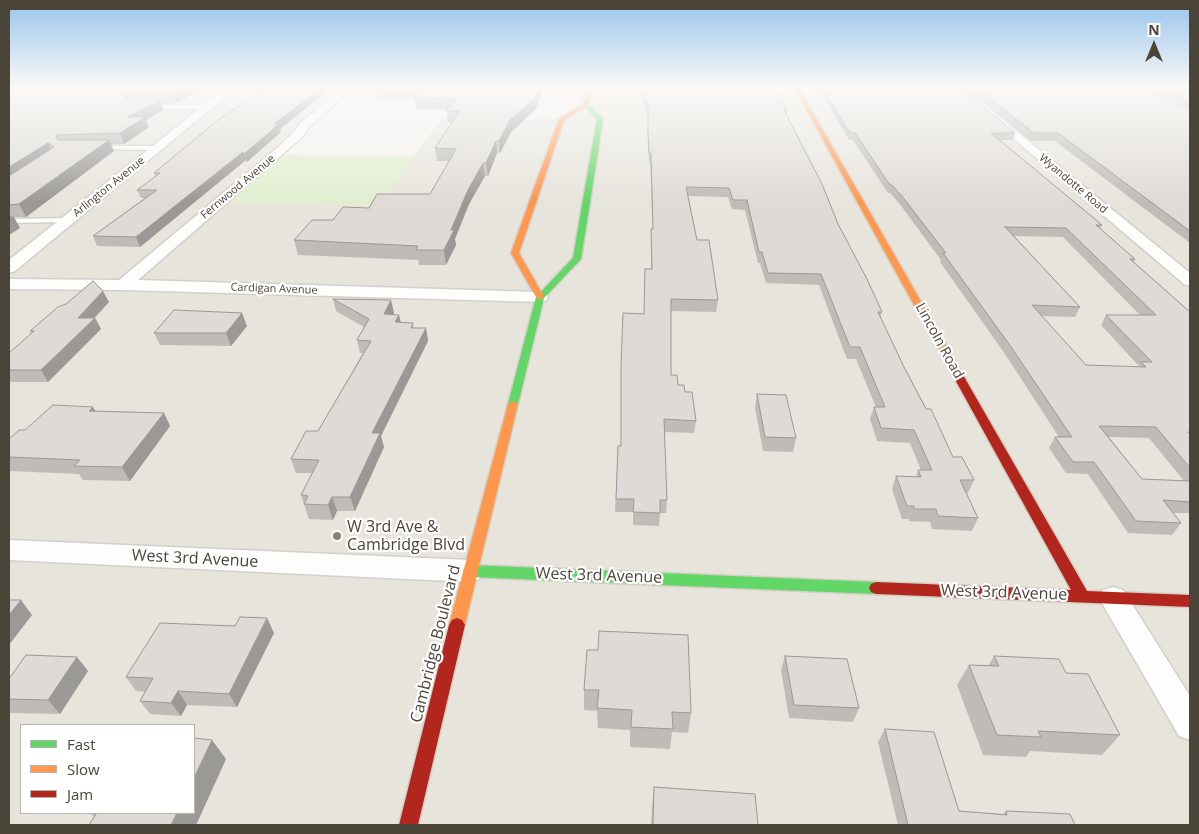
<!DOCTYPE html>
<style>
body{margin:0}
#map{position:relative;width:1199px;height:834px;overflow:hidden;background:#f4f2ee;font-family:"Open Sans",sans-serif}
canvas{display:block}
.frame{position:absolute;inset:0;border:10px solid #4b4439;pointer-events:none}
.legend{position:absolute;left:20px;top:724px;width:175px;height:90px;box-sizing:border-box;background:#fff;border:1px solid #b7b4b0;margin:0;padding:6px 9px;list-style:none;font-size:15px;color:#4b4439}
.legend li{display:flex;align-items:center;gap:10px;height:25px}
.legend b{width:25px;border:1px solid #b7b4b0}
.north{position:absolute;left:1129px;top:20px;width:50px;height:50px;-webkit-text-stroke:4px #fff;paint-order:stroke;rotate:0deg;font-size:14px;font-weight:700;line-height:20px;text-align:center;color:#4b4439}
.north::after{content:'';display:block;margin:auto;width:18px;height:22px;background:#4b4439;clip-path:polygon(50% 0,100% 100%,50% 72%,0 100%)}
</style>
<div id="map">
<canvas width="1199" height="834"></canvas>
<div class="frame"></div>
<ul class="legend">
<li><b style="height:6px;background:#63d668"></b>Fast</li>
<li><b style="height:6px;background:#ff974d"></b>Slow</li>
<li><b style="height:6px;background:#b3261e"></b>Jam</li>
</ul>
<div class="north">N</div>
</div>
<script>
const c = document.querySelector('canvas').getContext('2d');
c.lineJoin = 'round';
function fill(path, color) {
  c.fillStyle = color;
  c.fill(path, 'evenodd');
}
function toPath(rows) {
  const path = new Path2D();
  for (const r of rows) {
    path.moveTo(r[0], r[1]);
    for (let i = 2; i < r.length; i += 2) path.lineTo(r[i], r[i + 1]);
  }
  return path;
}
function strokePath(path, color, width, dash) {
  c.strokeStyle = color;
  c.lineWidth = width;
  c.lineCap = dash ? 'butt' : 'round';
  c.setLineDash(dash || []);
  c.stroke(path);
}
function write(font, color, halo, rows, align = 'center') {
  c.font = font + ' "Open Sans",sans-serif';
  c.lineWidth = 4.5;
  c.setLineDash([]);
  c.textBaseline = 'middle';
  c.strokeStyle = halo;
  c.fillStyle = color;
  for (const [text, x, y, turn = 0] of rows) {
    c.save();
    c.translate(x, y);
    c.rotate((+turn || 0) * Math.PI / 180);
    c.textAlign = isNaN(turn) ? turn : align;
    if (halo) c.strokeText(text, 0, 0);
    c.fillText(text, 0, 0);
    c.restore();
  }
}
fill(toPath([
 [9,87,422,87,408,101,340,99,283,155,228,202,378,206,443,117,554,119,578,105,582,87,1038,87,1168,102,1190,102,1190,825,9,825],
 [21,725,194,725,194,813,21,813]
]), '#e7e4dc');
fill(toPath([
 [283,155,414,157,378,206,227,202]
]), '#e1eecf');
const lane = toPath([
 [147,105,207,105,210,107,207,109,145,108,147,105],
 [99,146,157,146,160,148,157,150,97,149,97,147,99,146],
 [68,218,72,220,71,222,9,223,9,219,68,218]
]);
const street = toPath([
 [227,87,237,87,15,271,9,273,9,260,227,87],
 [345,87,355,87,309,127,304,135,284,153,138,280,540,292,546,293,548,297,546,301,540,302,123,290,9,289,9,279,119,280,276,149,295,131,300,123,345,87],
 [953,87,962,87,1190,273,1190,286,1184,284,953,87],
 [9,540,470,560,479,563,483,571,479,579,470,582,9,560,9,540],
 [1113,587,1123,590,1190,696,1190,740,1179,736,1099,598,1103,590,1113,587]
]);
const fast = toPath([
 [584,104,588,104,603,119,581,259,544,298,518,404,513,407,508,404,536,297,573,258,597,119,584,106,584,104],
 [470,565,876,582,881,584,883,588,881,592,876,594,470,577,465,575,463,571,465,567,470,565]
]);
const slow = toPath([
 [588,87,592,87,588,106,564,120,519,253,544,297,540,300,536,297,511,253,559,119,584,104,588,87],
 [794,87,798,87,951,354,950,356,946,357,941,354,794,87],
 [513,401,518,404,465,625,462,630,457,632,452,630,449,625,508,404,513,401]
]);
const jam = toPath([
 [946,351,951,354,1087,591,1190,595,1190,607,876,594,871,592,869,588,871,584,876,582,1071,590,941,354,946,351],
 [457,618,462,620,465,625,418,825,399,825,449,625,452,620,457,618]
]);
strokePath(lane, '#d2d0cb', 3);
strokePath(street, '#d2d0cb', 3);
strokePath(fast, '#d3cfc5', 3);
strokePath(slow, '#d3cfc5', 3);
strokePath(jam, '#d3cfc5', 3);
fill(lane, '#fdfdfc');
fill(street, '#fdfdfc');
fill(fast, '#63d668');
fill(slow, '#ff974d');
fill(jam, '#b3261e');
fill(toPath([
 [9,87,206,87,176,103,161,103,163,110,146,120,149,127,124,144,111,144,114,151,26,217,14,217,20,228,9,235],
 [263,87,332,87,280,129,281,132,247,162,246,160,140,247,97,246,93,236,145,198,141,198,137,190,156,177,154,173,267,87],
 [544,87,535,110,511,132,500,153,497,153,488,176,485,176,469,204,455,239,456,245,446,265,419,265,418,260,298,255,294,240,333,220,369,208,430,194,449,161,437,161,435,148,453,122,448,122,447,111,448,110,416,109,414,99,381,99,379,88],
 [642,87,776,87,787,110,787,115,838,224,882,312,880,317,904,367,953,457,974,480,968,493,966,493,978,518,972,531,932,529,930,522,909,521,909,519,902,519,892,489,896,476,916,477,918,470,921,470,910,443,877,441,870,419,874,407,876,407,856,359,847,359,819,285,766,283,760,263,758,263,745,210,732,209,728,197,688,196,697,240,718,300,716,312,671,311,671,375,678,385,685,392,696,421,694,433,664,432,667,500,666,513,660,513,659,526,633,525,633,512,615,512,618,446,621,446,644,314,651,269,651,229,653,229,650,162,649,162,648,142,648,110,645,110,645,102,643,102],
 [814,87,960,87,1015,133,1013,140,1000,140,1102,225,1100,229,1135,259,1134,262,1190,312,1190,513,1173,513,1181,523,1172,535,1128,533,1088,474,1066,473,1049,448,1055,437,1059,437,1005,354,940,262,941,260,899,203,890,193,888,193,853,140,849,140,828,105],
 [1014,236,1063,237,1140,315,1106,315,1101,325,1139,366,1138,367,1086,365,1041,316,1075,317,1080,307],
 [1109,437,1149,438,1184,481,1142,479],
 [965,87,1144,87,1190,110,1190,243,1055,141,1031,141],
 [1148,87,1190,87,1190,109],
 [333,299,391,300,394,313,393,315,401,323,413,323,414,328,426,328,428,341,381,436,384,447,355,511,337,511,333,520,309,519,301,495,312,473,296,473,291,459,318,431,363,353,360,353,357,340,364,327,336,311],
 [109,302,95,318,101,329,48,382,9,382,9,353,32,333,30,331],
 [247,326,231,346,160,345,154,333],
 [757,394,796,438,793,452,763,451,755,408],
 [93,407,95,411,164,413,170,426,130,481,83,480,79,474,9,471,9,439,25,430],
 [274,633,237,707,187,705,181,716,150,714,140,701,145,692,136,691,126,677],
 [587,650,691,713,688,733,672,732,670,749,630,747,630,730,598,728,597,711,584,710,584,690],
 [785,656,859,708,853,722,789,718,781,670],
 [994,656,1066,673,1120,735,1102,755,1030,751,1026,757,983,755,957,685,969,665,989,665],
 [77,657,88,671,60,714,9,713,9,679],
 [885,729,959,811,1003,814,1006,811,1075,825,898,825,878,742],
 [226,759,196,825,89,825,94,817,90,813],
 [654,787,758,825,651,825,652,806]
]), '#bfbcb8');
fill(toPath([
 [185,87,206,87,176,103,173,93],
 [322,87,332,87,280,129,281,132,247,162,244,154,274,124],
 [539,87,544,87,535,110,511,132,500,153,499,141,510,120],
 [127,94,130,104,124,98],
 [160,100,163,110,146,120,149,127,124,144,120,133,128,117],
 [109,140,114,151,26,217,19,204],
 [496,141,497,153,488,176,486,163],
 [48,143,53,154,9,183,9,167],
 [243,152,246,160,140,247,136,237],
 [483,163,485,176,469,204,455,239,456,245,446,265,444,250,451,230,468,190],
 [9,214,11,217,13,216,20,228,9,235],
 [103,291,109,302,92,320,95,318,101,329,48,382,41,370,78,318],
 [391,300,394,313,387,327,384,314],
 [242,313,247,326,231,346,226,333],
 [399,315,402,327,395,322],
 [426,328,428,341,381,436,384,447,355,511,350,497,372,433],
 [93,407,101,421,89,411],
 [164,413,170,426,130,481,122,467],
 [332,497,337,511,333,520,328,505],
 [21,600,32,615,9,645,9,615],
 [267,618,274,633,237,707,229,694],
 [77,657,88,671,60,714,48,700],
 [178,691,187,705,181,716,171,703],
 [212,740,226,759,196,825,171,825,177,813,194,813,194,778]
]), '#9b9996');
const building = toPath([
 [9,87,185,87,173,93,127,94,124,98,126,100,160,100,128,117,145,117,120,133,57,135,56,138,58,140,109,140,19,204,9,205,9,176,54,147,48,143,9,167,9,87],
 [267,87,322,87,274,124,279,124,244,154,243,152,136,237,93,236,157,190,137,190,160,173,154,173,218,120,267,87],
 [380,87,539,87,534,99,510,120,499,141,496,141,486,163,483,163,468,190,451,230,454,230,444,250,416,250,418,246,294,240,312,220,333,220,343,207,369,208,377,194,430,194,456,149,435,148,460,111,447,111,456,99,414,98,419,92,416,92,419,89,379,88,380,87],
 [643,87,776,87,787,110,784,110,822,184,838,224,867,279,882,312,878,312,904,367,926,409,931,409,953,457,962,457,974,480,960,480,978,518,938,516,936,509,914,509,914,506,907,506,896,476,921,477,918,470,932,470,914,430,881,428,874,407,885,407,860,347,850,347,821,274,768,273,762,252,759,252,747,200,733,200,729,188,686,187,697,240,709,240,718,300,671,299,671,375,677,375,678,385,684,385,685,392,692,392,696,421,664,419,667,500,660,500,660,513,633,512,634,499,616,499,618,446,621,446,621,365,623,313,644,314,645,269,652,269,651,229,653,229,651,153,649,153,648,133,648,102,645,102,646,94,644,94,643,87],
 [820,87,960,87,1015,133,991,133,1102,225,1096,225,1135,259,1130,259,1190,312,1190,432,1188,432,1190,434,1190,468,1156,427,1099,426,1142,479,1190,481,1190,502,1163,500,1181,523,1136,521,1094,462,1073,462,1055,437,1072,437,1009,344,943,253,946,253,901,195,892,185,890,185,855,133,850,133,829,99,820,87],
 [1005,227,1066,228,1156,315,1106,315,1152,362,1141,362,1146,367,1086,365,1032,305,1080,307,1005,227],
 [975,87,1144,87,1190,110,1190,231,1058,133,1034,133,975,87],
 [1163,87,1190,87,1190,101,1163,87],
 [93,281,103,291,78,318,95,318,41,370,9,370,9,353,34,331,30,331,58,307,66,304,93,281],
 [333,299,391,300,384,314,399,315,395,322,413,323,411,328,426,328,372,433,380,433,350,497,332,497,328,505,304,504,308,496,301,495,319,460,291,459,306,431,318,431,371,341,357,340,369,319,333,299],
 [174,310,242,313,226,333,154,333,174,310],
 [757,394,786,395,796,438,765,437,757,394],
 [53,405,93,407,89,411,164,413,122,467,74,466,80,460,9,457,9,439,19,430,25,430,53,405],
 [9,600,21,600,9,615,9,600],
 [240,617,267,618,229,694,178,691,171,703,140,701,153,678,126,677,160,623,235,626,240,617],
 [599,631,688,635,691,713,672,712,673,729,631,727,632,710,597,708,599,690,584,690,587,650,598,650,599,631],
 [26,655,77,657,48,700,9,699,9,679,26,655],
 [785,656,847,659,859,708,794,705,785,656],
 [994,656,1059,659,1066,673,1088,674,1120,735,1038,731,1041,737,997,735,969,665,999,666,994,656],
 [885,729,934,732,959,811,1007,815,1006,811,1070,814,1075,825,908,825,885,729],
 [194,738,212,740,194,778,194,738],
 [654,787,755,794,758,825,653,825,654,787],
 [90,813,177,813,171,825,89,825,96,814,90,813]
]);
fill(building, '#dedbd6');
strokePath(building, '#9b9996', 1);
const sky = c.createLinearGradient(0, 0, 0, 203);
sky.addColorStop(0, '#98c4ec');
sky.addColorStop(0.43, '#faf9f7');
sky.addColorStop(1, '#faf9f700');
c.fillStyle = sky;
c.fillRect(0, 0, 1199, 203);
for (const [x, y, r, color] of [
 [337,536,5,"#868178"]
]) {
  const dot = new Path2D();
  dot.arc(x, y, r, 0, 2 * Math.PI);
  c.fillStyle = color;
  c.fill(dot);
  strokePath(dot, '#fff', 2);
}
write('11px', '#4b4439', '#fff', [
 ["Wyandotte Road",1073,184,40],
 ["Arlington Avenue",109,187,-39],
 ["Fernwood Avenue",238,187,-40],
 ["Cardigan Avenue",274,289,2]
]);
write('14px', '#4b4439', '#fff', [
 ["Lincoln Road",939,341,61]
]);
write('16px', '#4b4439', '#fff', [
 ["W 3rd Ave &",347,527],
 ["Cambridge Blvd",347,545]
], 'left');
write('16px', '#4b4439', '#fff', [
 ["West 3rd Avenue",195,559,3],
 ["West 3rd Avenue",599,576,2],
 ["West 3rd Avenue",1004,593,2],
 ["Cambridge Boulevard",436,644,-76]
]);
</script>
